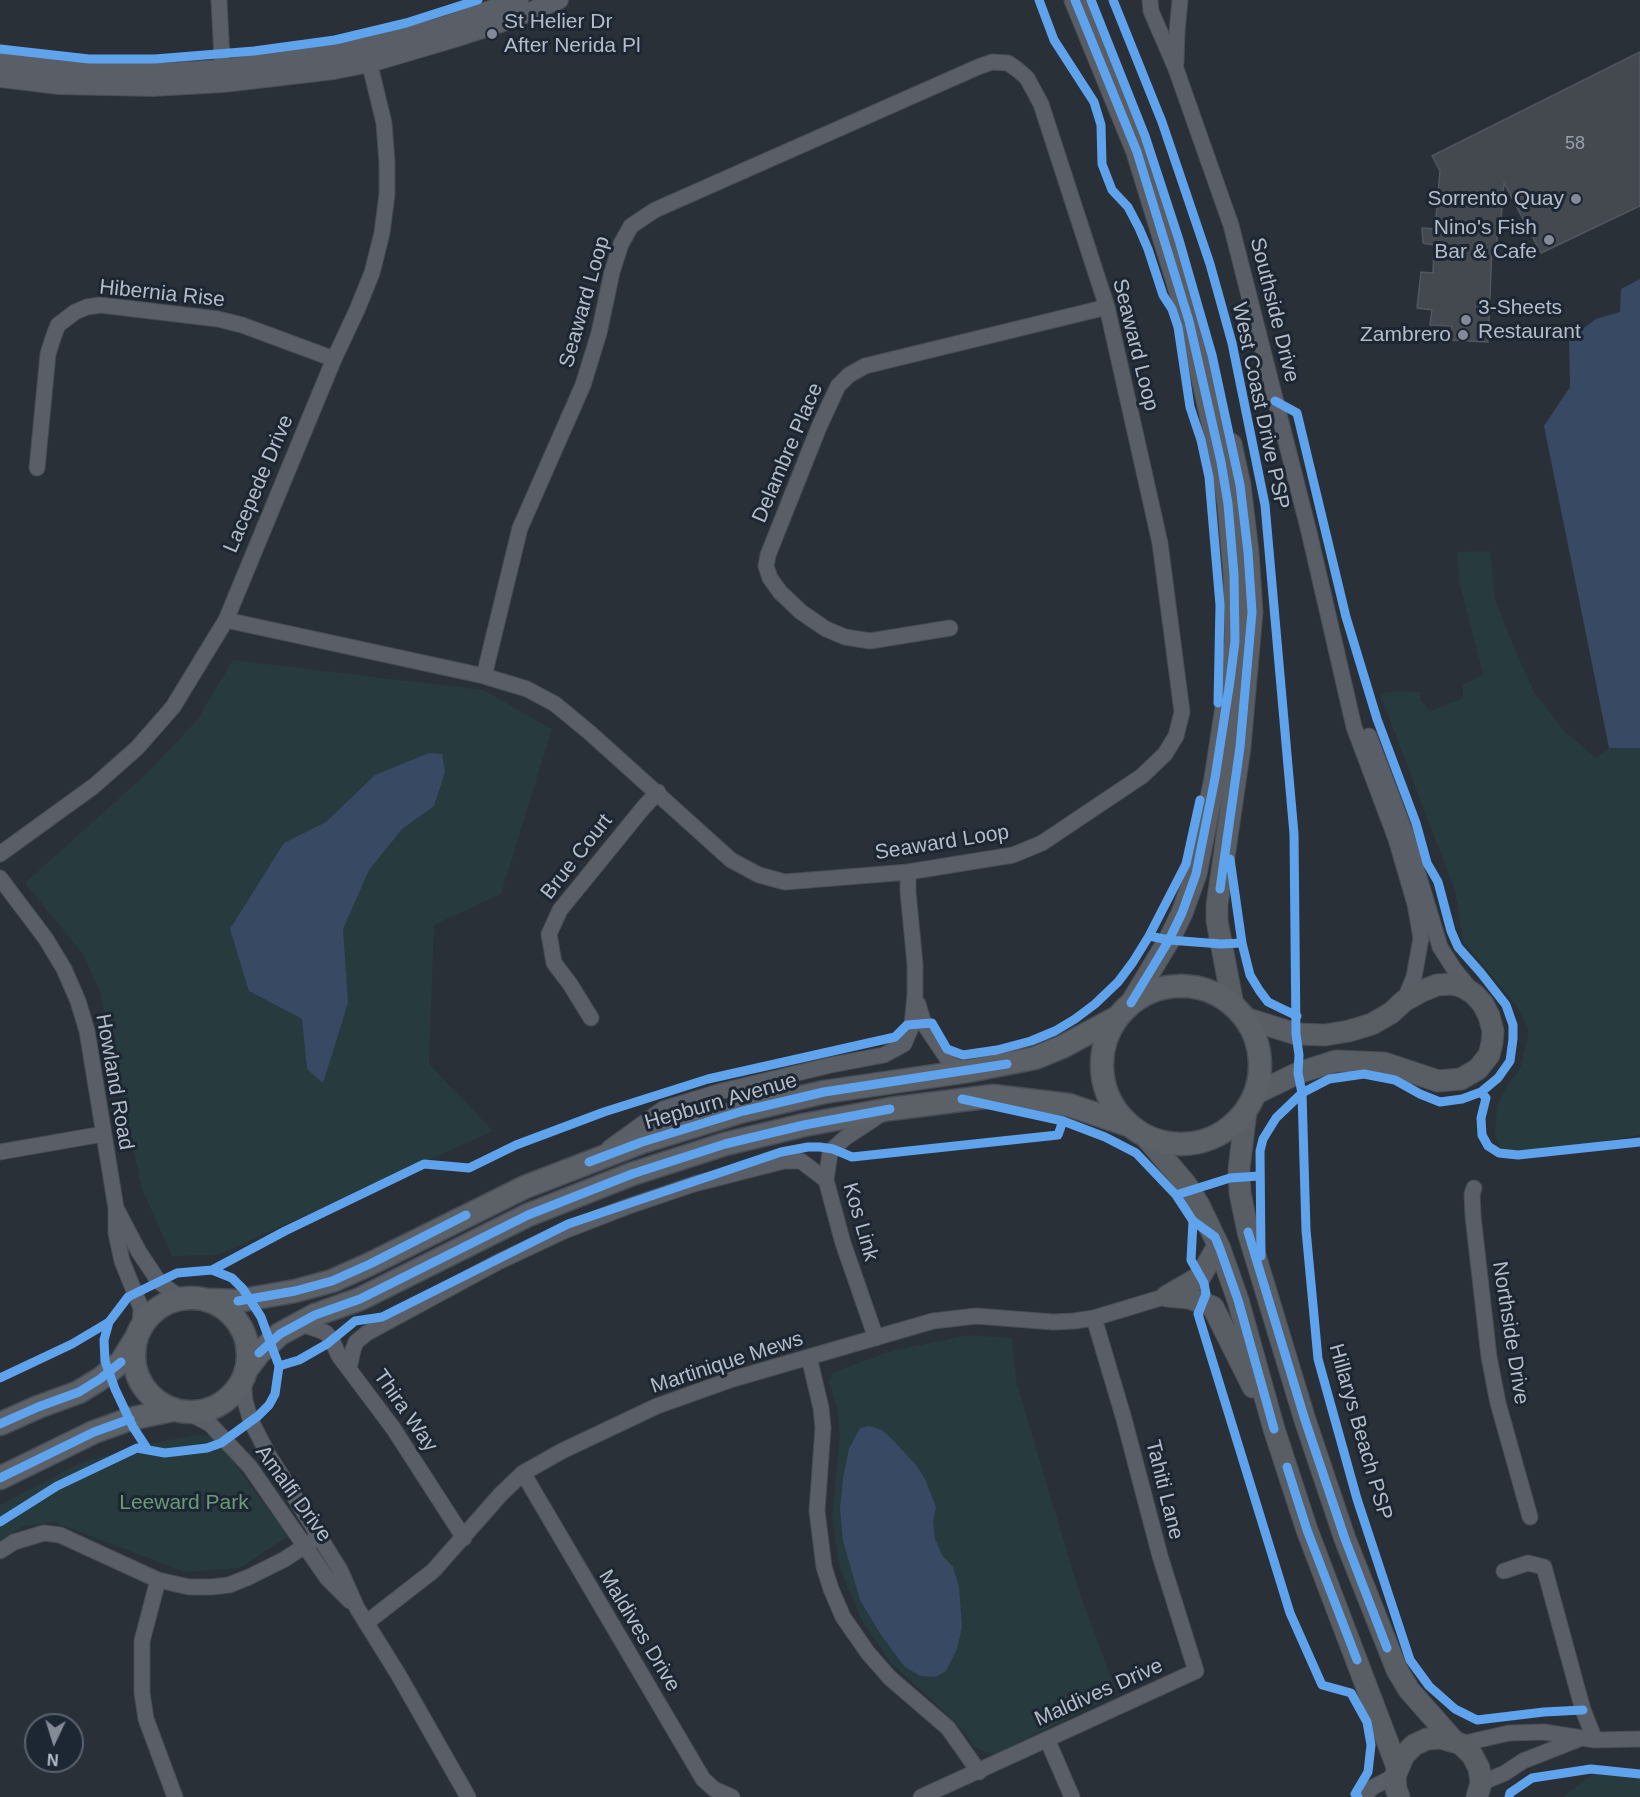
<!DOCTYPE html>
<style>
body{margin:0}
#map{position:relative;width:1640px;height:1797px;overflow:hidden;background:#2a3038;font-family:Helvetica,sans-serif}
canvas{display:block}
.north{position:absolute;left:24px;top:1713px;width:60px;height:60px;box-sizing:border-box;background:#1d2633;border:2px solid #59626f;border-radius:50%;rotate:184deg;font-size:16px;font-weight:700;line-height:24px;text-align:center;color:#b4bcc9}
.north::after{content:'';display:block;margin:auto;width:21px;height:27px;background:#848b96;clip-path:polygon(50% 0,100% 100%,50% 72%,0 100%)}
</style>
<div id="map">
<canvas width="1640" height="1797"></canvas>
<div class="north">N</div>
</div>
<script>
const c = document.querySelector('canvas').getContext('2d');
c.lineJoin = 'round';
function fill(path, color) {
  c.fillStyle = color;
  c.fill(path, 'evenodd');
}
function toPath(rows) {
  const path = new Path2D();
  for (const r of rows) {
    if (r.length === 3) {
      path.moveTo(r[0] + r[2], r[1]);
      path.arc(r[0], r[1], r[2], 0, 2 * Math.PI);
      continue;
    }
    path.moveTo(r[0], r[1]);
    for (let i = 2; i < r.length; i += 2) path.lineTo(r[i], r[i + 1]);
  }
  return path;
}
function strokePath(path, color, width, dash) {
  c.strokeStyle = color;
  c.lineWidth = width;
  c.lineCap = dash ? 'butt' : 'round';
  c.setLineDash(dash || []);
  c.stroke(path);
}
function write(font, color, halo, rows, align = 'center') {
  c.font = font + ' Helvetica,sans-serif';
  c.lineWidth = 6;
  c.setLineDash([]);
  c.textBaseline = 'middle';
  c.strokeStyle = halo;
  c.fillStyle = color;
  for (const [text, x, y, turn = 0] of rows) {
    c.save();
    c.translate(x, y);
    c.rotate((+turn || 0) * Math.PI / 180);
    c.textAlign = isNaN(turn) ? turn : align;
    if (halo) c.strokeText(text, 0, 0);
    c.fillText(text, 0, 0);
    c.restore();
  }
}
fill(toPath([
 [1490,551,1495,599,1514,648,1534,692,1564,731,1596,758,1609,748,1640,748,1640,1135,1546,1151,1512,1152,1501,1150,1495,1134,1497,1105,1509,1083,1520,1069,1529,1031,1517,1006,1463,941,1455,891,1380,694,1398,691,1420,692,1420,700,1430,711,1463,698,1463,685,1483,674,1459,581,1457,552],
 [233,660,483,690,552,729,501,894,434,925,429,1064,493,1131,218,1255,172,1256,142,1189,100,992,83,954,25,883,145,775,197,720],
 [969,1335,1012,1338,1016,1380,1046,1482,1079,1591,1117,1694,995,1754,984,1752,974,1746,966,1734,941,1708,891,1663,861,1619,840,1568,832,1519,840,1434,837,1408,829,1382,832,1373,891,1351],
 [195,1435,214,1436,288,1536,240,1568,185,1572,54,1522,24,1526,0,1540,0,1505,80,1463,140,1446],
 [1598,1770,1640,1771,1640,1797,1563,1797]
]), '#273a3e');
fill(toPath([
 [1640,279,1640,748,1609,748,1544,426,1570,387,1569,339,1596,319,1620,312,1621,289],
 [429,753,442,754,445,772,434,806,402,829,369,870,343,929,348,1003,323,1083,307,1069,302,1019,249,991,230,929,284,843,326,822,375,775],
 [869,1426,882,1430,891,1438,916,1465,925,1479,936,1507,933,1522,935,1539,942,1555,953,1567,959,1587,962,1627,957,1649,946,1671,935,1677,920,1676,904,1666,881,1635,860,1600,843,1541,840,1509,843,1478,849,1449,860,1428]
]), '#384963');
const building = toPath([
 [1640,52,1640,206,1541,253,1504,183,1500,233,1497,233,1497,248,1492,248,1488,342,1450,340,1452,326,1430,325,1432,310,1417,308,1421,272,1433,273,1434,245,1423,243,1422,228,1435,229,1440,171,1432,156,1640,52]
]);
fill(building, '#444950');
strokePath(building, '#52575f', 1.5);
const minor = toPath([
 [219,0,223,78],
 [1150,0,1151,11,1176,69,1231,225,1309,532,1354,727,1396,839,1415,904,1421,938,1414,977,1404,1001],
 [1176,63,1177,32,1180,0],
 [37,468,48,354,53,338,58,325,75,312,87,307,100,305,218,319,242,325,334,359],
 [226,620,484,676,527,689,555,704,589,732,731,860,759,875,785,882,908,872,1013,855,1042,843,1142,776,1165,754,1176,736,1182,712,1160,543,1107,307,1041,104,1027,78,1018,70,1008,63,992,62,978,67,655,210,631,226,621,244,612,272,599,333,583,385,520,528,484,676],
 [950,628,870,641,845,637,826,629,801,612,780,592,770,578,766,566,768,555,819,427,838,386,849,375,865,366,1107,307],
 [1369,736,1406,834,1440,947,1454,969,1471,990],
 [0,854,94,786,137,748,173,707,226,620,334,359,357,310,372,273,382,233,387,194,387,163,384,123,367,53],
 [0,878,46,939,64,969,78,1001,87,1031,116,1208,116,1233,122,1261,141,1308,140,1328],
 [918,1004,924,1024,951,1064,967,1071],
 [591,1018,570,984,554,963,549,934,560,910,643,808,658,792],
 [609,1148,663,1109,722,1091,831,1065,884,1055,904,1044,912,1025,915,995,915,964,908,892,908,872],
 [0,1152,103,1134],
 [1474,1188,1472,1194,1473,1216,1489,1357,1498,1403,1530,1517],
 [117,1210,139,1252,159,1282,182,1299],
 [298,1323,319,1330,326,1333,332,1340,339,1356,393,1428,464,1538],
 [876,1338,843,1243,826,1180,830,1153,833,1149,845,1138,880,1115],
 [809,1357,821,1408,823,1428,817,1511,824,1567,831,1589,843,1617,868,1653,890,1678,948,1728,979,1772],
 [349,1368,353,1350,356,1342,367,1333,498,1262,564,1231,626,1207,694,1184,784,1161,801,1161,826,1180],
 [243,1380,245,1401,251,1421,268,1454,340,1570,357,1608,398,1674,468,1797],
 [189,1413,210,1424,250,1467,327,1578,350,1601],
 [523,1473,703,1779,714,1789,732,1797],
 [0,1551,14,1542,44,1533,60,1535,158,1580,189,1587,211,1587,229,1585,249,1577,285,1559,320,1536],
 [1504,1571,1528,1563,1544,1567,1583,1710,1595,1740],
 [158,1580,142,1641,142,1693,146,1719,175,1797],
 [366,1623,433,1571,501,1494,523,1473,562,1451,657,1406,733,1379,933,1321,976,1316,1053,1322,1074,1321,1094,1318,1167,1296],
 [1047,1739,1072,1797],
 [1461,1744,1509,1733,1544,1732,1595,1740,1640,1739],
 [1481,1783,1505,1773,1523,1761,1579,1739],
 [921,1797,1196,1671,1160,1556,1124,1419,1094,1318],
 [1363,1797,1373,1787,1395,1776]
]);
const tertiary = toPath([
 [0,62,95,70,166,72,222,69,366,47,440,27,519,0],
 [0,78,59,85,152,87,223,83,334,70,370,63,458,37,507,21,559,0]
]);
const secondary = toPath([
 [1075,0,1137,152,1189,321,1221,462,1228,504,1234,575,1235,641,1230,681,1215,778,1196,874,1182,913,1169,940,1131,1003],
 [1231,444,1240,485,1248,552,1252,612,1240,747,1217,905,1217,921,1233,1005],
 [1245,1018,1296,1034,1325,1035,1349,1031,1372,1024,1391,1013,1404,1001,1422,991,1437,985,1452,984,1463,987,1474,994,1483,1004,1489,1016,1493,1031,1492,1043,1489,1055,1478,1069,1461,1079,1438,1081,1384,1063,1336,1061,1298,1073,1255,1094],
 [1246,1111,1239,1169,1240,1193,1248,1232,1305,1420,1345,1539,1397,1670,1409,1690,1454,1741],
 [1144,1135,1185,1183,1199,1205,1220,1249,1238,1300,1274,1429,1307,1530,1397,1767],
 [1167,1296,1189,1298,1213,1307,1253,1387],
 [1167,1296,1200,1277,1215,1251,1220,1249],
 [1399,1797,1396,1789,1395,1776,1404,1755,1414,1745,1427,1739,1440,1738,1461,1744,1472,1755,1479,1768,1481,1783,1477,1797]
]);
const primary = toPath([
 [1181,1065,79],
 [191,1355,57],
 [210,1300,238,1301,295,1291,332,1281,370,1264,525,1187,642,1142,743,1111,824,1092,968,1071,1035,1058,1062,1047,1118,1017],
 [247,1369,259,1353,280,1334,315,1315,360,1299,528,1215,632,1174,725,1144,804,1125,890,1109,993,1096,1069,1105,1128,1125],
 [0,1424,38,1407,79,1392,100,1379,121,1362,134,1341],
 [0,1478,94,1432,130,1419,172,1410]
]);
strokePath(minor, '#484c53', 17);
strokePath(tertiary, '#484c53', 20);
strokePath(secondary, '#484c53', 23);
strokePath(primary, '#484c55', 25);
strokePath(minor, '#5a5e66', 15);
strokePath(tertiary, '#5a5e66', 18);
strokePath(secondary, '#595d64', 21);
strokePath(primary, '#5c6168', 22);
strokePath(toPath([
 [1039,0,1054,40,1094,102,1101,125,1102,164,1112,190,1128,207,1139,228,1148,249,1163,295,1172,309,1178,327,1190,407,1201,440,1209,477,1220,605,1218,703],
 [1075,0,1137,152,1189,321,1221,462,1228,504,1234,575,1235,641,1230,681,1215,778,1196,874,1182,913,1169,940,1131,1003],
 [1091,0,1145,136,1179,240,1212,355,1240,485,1248,552,1252,612,1240,747,1220,889],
 [1113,0,1162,122,1210,264,1232,343,1265,505,1294,834,1296,1034,1299,1055,1298,1073,1302,1093,1306,1230,1318,1359,1357,1499,1410,1660,1429,1686,1455,1709,1477,1720,1544,1712,1583,1710],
 [0,49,89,59,155,59,254,51,335,40,406,23,478,0],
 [1275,401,1297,413,1346,617,1377,719,1416,823,1427,863,1438,882,1451,931,1458,947,1481,973,1506,1005,1513,1025,1513,1039,1510,1061,1498,1078,1481,1092,1486,1098,1481,1118,1482,1135,1488,1146,1499,1153,1518,1155,1640,1142],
 [1230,859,1242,943],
 [1149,936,1186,864,1200,800],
 [962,1099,1063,1121,1105,1137,1136,1153,1176,1195,1193,1221,1191,1260,1204,1283,1206,1294,1198,1314,1290,1613,1322,1685,1351,1693,1367,1722,1371,1745,1368,1772,1355,1794,1358,1797],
 [589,1162,642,1142,743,1111,824,1092,1007,1064],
 [1176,1195,1230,1178,1259,1176],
 [1193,1221,1215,1237,1220,1249,1238,1300,1274,1429],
 [1248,1232,1305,1420,1345,1539,1387,1648],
 [1261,1256,1260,1151,1263,1139,1276,1118,1302,1093,1329,1079,1364,1074,1395,1080,1420,1094,1440,1102,1462,1099,1481,1092],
 [212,1270,232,1278,243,1289,261,1317,279,1366],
 [238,1301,295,1291,332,1281,370,1264,466,1215],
 [109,1322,104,1340,105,1361,115,1389,133,1427,148,1450],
 [259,1353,280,1334,315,1315,360,1299,528,1215,632,1174,725,1144,804,1125,890,1109],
 [0,1378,72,1344,109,1322,128,1297,136,1293,177,1273,212,1270,285,1231,424,1164,469,1168,516,1145,604,1112,708,1079,895,1037,907,1025,932,1023,947,1049,963,1055,997,1050,1031,1041,1055,1031,1075,1019,1095,1004,1118,982,1133,962,1149,936,1169,940,1221,944,1242,943,1250,975,1259,990,1268,1002,1297,1016],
 [0,1424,38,1407,79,1392,100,1379,121,1362],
 [1287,1467,1307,1530,1357,1660],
 [0,1478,94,1432,130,1419],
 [0,1522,57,1486,137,1448,165,1453,207,1448,221,1443,258,1416,269,1405,275,1394,279,1366,299,1360,327,1344,355,1321,382,1317,568,1224,781,1152,808,1147,820,1147,833,1149,852,1157,1058,1135,1063,1121],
 [1509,1797,1510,1793,1532,1778,1591,1769,1640,1774]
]), '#60a3ed', 9);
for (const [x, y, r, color] of [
 [492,34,6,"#848b96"],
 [1576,199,6,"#848b96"],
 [1549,240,6,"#848b96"],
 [1466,320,6,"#848b96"],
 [1463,335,6,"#848b96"]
]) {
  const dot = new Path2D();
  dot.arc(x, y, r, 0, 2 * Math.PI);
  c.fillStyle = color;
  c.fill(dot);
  strokePath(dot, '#1d2633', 2);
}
write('18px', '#989fab', null, [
 ["58",1575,144]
]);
write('21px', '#b4bcc9', '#1d2633', [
 ["St Helier Dr",504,22,"left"],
 ["After Nerida Pl",504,46,"left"],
 ["Sorrento Quay",1564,199],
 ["Nino's Fish",1537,228],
 ["Bar & Cafe",1537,252],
 ["3-Sheets",1478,308,"left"],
 ["Restaurant",1478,332,"left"],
 ["Zambrero",1451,335]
], 'right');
write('21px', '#b4bcc9', '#1d2633', [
 ["Hibernia Rise",162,294,6],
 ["Seaward Loop",585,302,-74],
 ["Southside Drive",1274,310,76],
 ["Seaward Loop",1135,345,76],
 ["West Coast Drive PSP",1260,406,78],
 ["Delambre Place",788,453,-67],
 ["Lacepede Drive",259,484,-67],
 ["Seaward Loop",942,843,-9],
 ["Brue Court",577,857,-52],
 ["Howland Road",114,1082,80],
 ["Hepburn Avenue",721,1102,-16],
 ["Kos Link",860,1222,74],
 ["Northside Drive",1510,1333,81],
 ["Martinique Mews",727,1363,-18],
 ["Thira Way",405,1411,55],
 ["Hillarys Beach PSP",1360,1432,74],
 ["Tahiti Lane",1164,1490,76],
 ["Amalfi Drive",293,1494,54],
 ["Maldives Drive",639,1631,59],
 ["Maldives Drive",1099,1693,-24]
]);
write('21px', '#6b9a76', '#1d2633', [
 ["Leeward Park",184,1503]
]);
</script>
